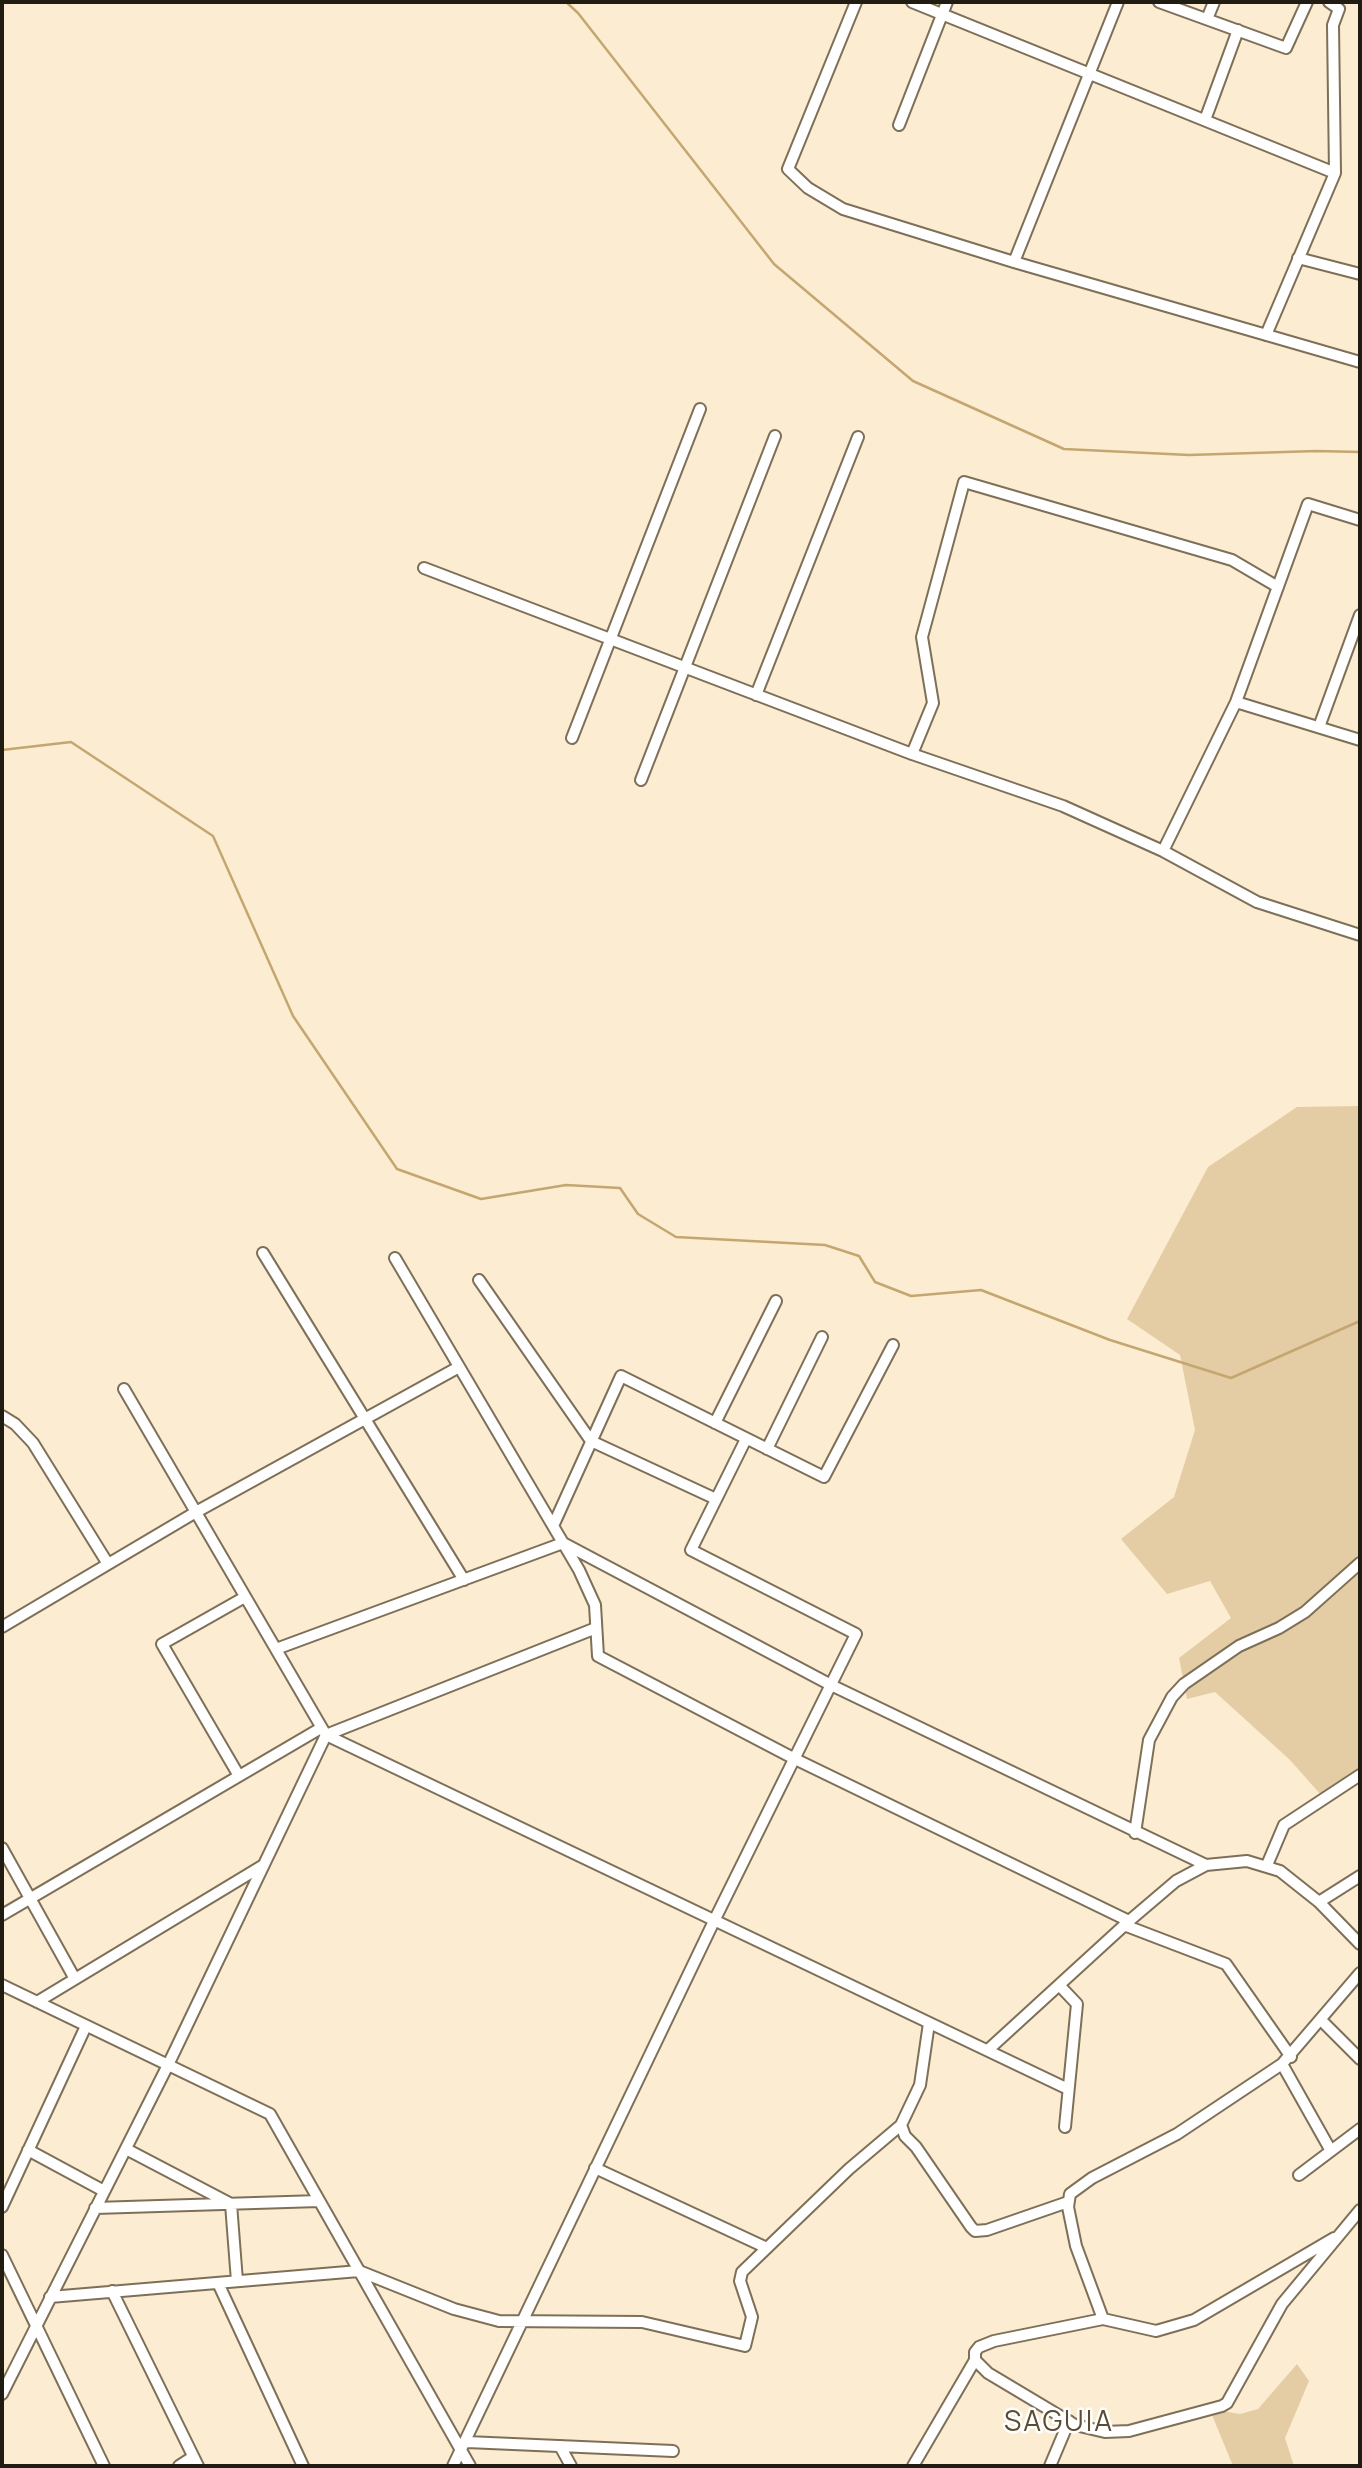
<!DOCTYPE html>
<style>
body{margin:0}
#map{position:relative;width:1362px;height:2468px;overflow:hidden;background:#fcecd1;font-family:Manrope,sans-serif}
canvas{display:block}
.frame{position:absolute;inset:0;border:4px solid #211c12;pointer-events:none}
</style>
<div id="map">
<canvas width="1362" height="2468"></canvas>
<div class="frame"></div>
</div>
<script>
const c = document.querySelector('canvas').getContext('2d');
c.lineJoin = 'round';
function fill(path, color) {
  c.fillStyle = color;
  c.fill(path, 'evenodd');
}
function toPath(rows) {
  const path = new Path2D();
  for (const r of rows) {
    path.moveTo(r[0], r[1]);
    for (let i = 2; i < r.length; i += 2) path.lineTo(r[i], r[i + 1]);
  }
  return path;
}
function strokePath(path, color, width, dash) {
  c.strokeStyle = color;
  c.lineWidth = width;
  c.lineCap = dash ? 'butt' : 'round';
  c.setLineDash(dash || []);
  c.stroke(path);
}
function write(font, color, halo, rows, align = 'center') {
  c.font = font + ' Manrope,sans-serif';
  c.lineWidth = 5;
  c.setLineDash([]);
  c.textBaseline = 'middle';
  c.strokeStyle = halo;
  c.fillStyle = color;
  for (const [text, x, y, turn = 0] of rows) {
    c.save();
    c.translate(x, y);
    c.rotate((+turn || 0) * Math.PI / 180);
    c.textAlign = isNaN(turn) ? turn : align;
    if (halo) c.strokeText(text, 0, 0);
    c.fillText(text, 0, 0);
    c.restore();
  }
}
fill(toPath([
 [1360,1106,1360,1768,1321,1795,1290,1760,1215,1692,1187,1699,1179,1658,1231,1618,1210,1581,1167,1594,1121,1539,1174,1497,1195,1430,1180,1355,1127,1319,1208,1167,1297,1107],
 [1297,2364,1309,2381,1285,2438,1294,2466,1233,2466,1212,2415,1217,2410,1240,2414,1258,2409]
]), '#e4cda4');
strokePath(toPath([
 [566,2,578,13,774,264,913,381,1064,449,1189,455,1316,451,1360,452],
 [2,750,71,742,213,836,293,1016,397,1169,481,1199,566,1185,620,1188,638,1214,676,1237,825,1245,859,1256,875,1282,911,1296,981,1290,1110,1340,1231,1378,1360,1321]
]), '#c4a670', 2.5);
const street = toPath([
 [856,2,788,169,808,188,843,209,1014,262,1360,362],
 [912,2,1335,173],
 [1159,2,1286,48,1307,2],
 [1207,19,1214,2],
 [1205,120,1238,30],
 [899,125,947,2],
 [1298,258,1360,274],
 [1014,262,1118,2],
 [1266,335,1335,173,1333,25,1339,9,1329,2],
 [424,568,912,754,1063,806,1163,851,1257,902,1360,935],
 [756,695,858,437],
 [1236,702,1360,740],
 [1319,727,1360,615],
 [572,738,700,409],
 [912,754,933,703,922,637,964,482,1232,560,1278,587],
 [641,780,775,436],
 [1163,851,1236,702,1308,504,1360,520],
 [263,1253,464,1580],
 [395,1258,579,1570,595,1605,598,1656,795,1759,1129,1921],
 [479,1280,591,1441,716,1499],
 [124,1389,326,1735,1068,2089],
 [2,1416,15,1424,33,1443,108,1564],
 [715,1423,776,1301],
 [767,1449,822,1337],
 [553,1526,621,1376,824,1477,893,1345],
 [2,1627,196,1512,459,1367],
 [276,1649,563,1543,831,1685,1206,1865],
 [239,1776,162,1644,245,1597],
 [1135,1833,1149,1740,1172,1697,1184,1684,1239,1646,1279,1628,1305,1612,1360,1563],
 [2,1848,75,1979],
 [1267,1865,1284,1825,1360,1775],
 [1319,1902,1360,1876],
 [2,1915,321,1728],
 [1124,1925,1226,1964,1291,2057],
 [1360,1973,1282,2064,1177,2134,1092,2178,1070,2194,1068,2207,1076,2246,1103,2319,994,2341,979,2347,975,2352,975,2360,988,2373,1075,2425,1105,2432,1129,2431,1222,2406,1227,2403,1282,2304,1360,2210],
 [2,1985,270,2114,470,2466],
 [1059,1985,1077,2004,1065,2127],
 [37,2002,262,1866],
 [1321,2020,1360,2059],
 [929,2023,920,2085,901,2125,905,2136,916,2147,971,2227,975,2231,987,2230,1068,2202],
 [989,2049,1129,1921,1176,1881,1206,1865,1247,1861,1280,1871,1319,1902,1360,1944],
 [1282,2064,1331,2151],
 [126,2149,231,2204,237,2281],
 [28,2150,104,2191],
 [595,2168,767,2248],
 [1299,2175,1360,2129],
 [2,2207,86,2026],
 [95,2208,319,2201],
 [2,2255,104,2466],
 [218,2283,303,2466],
 [112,2291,198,2466],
 [50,2297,359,2271,454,2309,499,2321,642,2322,745,2346,752,2317,740,2281,742,2272,849,2169,901,2125],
 [1103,2319,1156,2331,1194,2320,1334,2238],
 [2,2394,168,2065,326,1735,596,1628],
 [467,2442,673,2451],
 [560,2446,571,2466],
 [179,2466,193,2457],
 [453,2466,715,1919,856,1634,691,1550,746,1439],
 [913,2466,975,2360],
 [1050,2466,1069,2421]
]);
strokePath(street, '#7e7058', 14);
strokePath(street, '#fff', 10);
c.letterSpacing = '2px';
write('28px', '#5a4c35', '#fff', [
 ["SAGUIA",1059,2423]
]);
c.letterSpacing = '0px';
</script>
